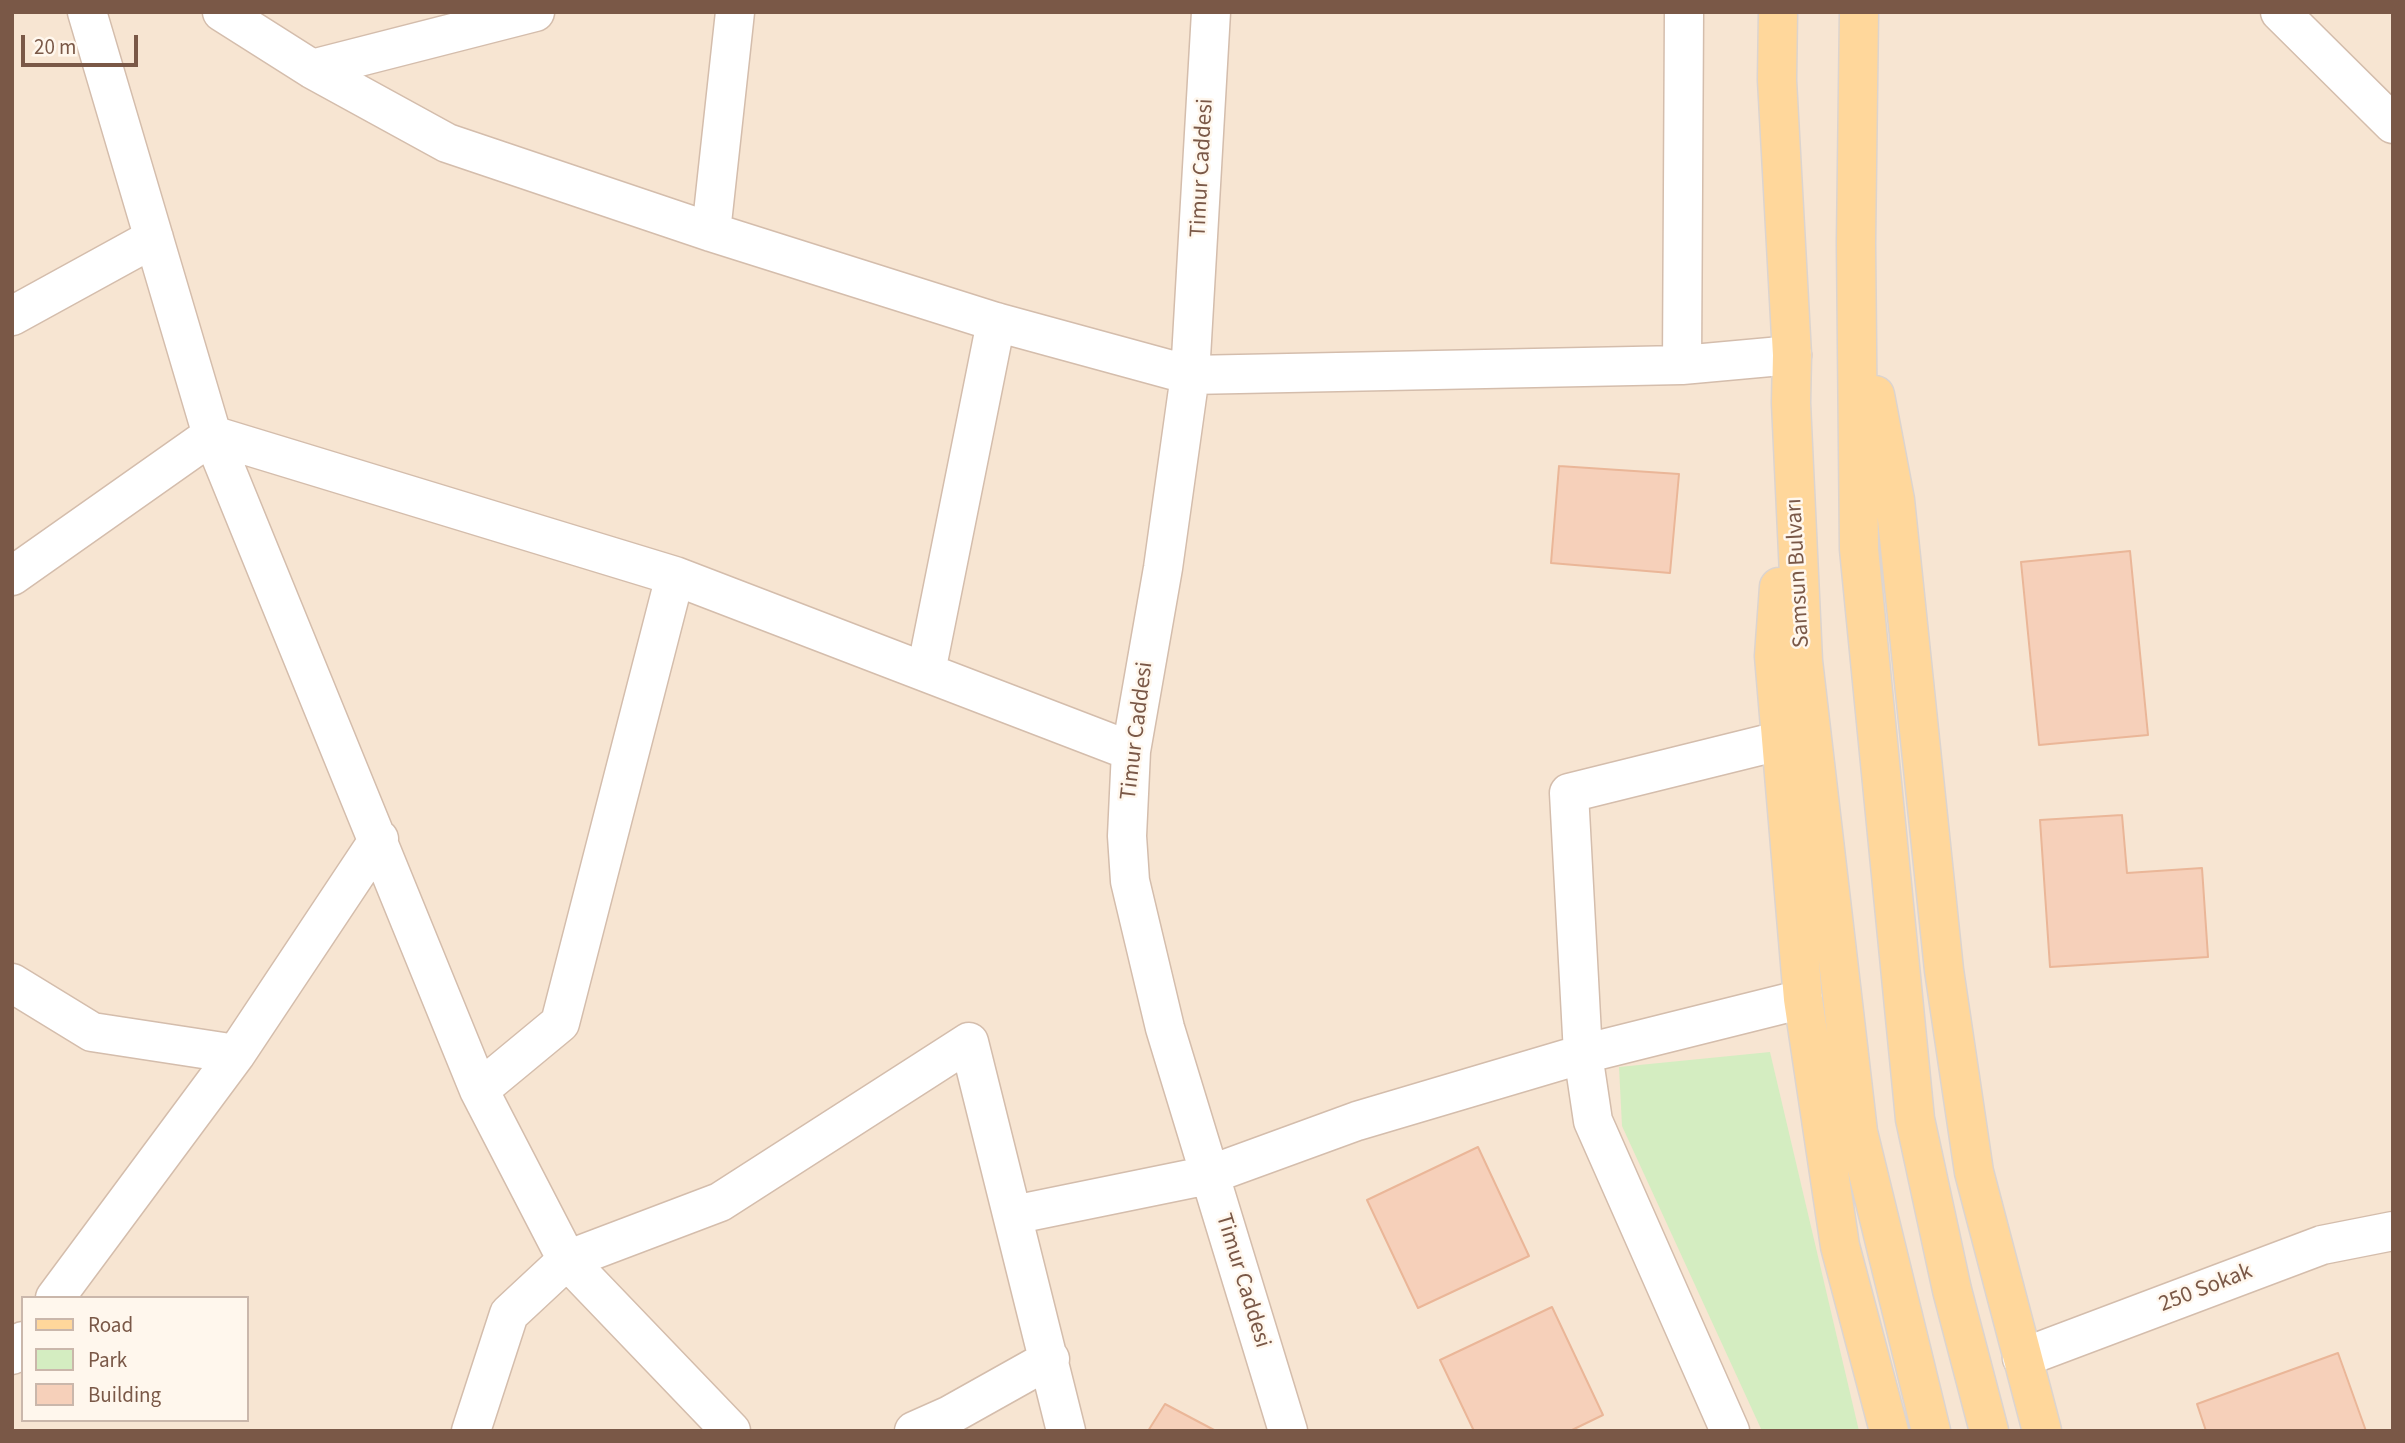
<!DOCTYPE html>
<meta charset="utf-8">
<style>
body{margin:0}
#map{position:relative;width:2405px;height:1443px;overflow:hidden;background:#fef4e4;font-family:"Source Sans 3",sans-serif}
canvas{display:block}
.frame{position:absolute;inset:0;border:14px solid #7a5847;pointer-events:none}
.legend{position:absolute;left:21px;top:1296px;width:228px;height:126px;box-sizing:border-box;background:#fff7ed;border:2px solid #cab7ab;margin:0;padding:9px 12px;list-style:none;font-size:21px;color:#7a5847}
.legend li{display:flex;align-items:center;gap:14px;height:35px}
.legend b{width:35px;border:2px solid #cab7ab}
.scale{position:absolute;left:21px;top:35px;width:117px;height:32px;box-sizing:border-box;border:4px solid #7a5847;border-top:0;padding-left:9px;font-size:21px;line-height:24px;white-space:nowrap;color:#7a5847;-webkit-text-stroke:5px #fff7ed;paint-order:stroke}
</style>
<div id="map">
<canvas width="2405" height="1443"></canvas>
<div class="frame"></div>
<ul class="legend">
<li><b style="height:9px;background:#ffd79b"></b>Road</li>
<li><b style="height:19px;background:#d4edc1"></b>Park</li>
<li><b style="height:19px;background:#f6d0ba"></b>Building</li>
</ul>
<div class="scale">20 m</div>
</div>
<script>
const c = document.querySelector('canvas').getContext('2d');
c.lineJoin = 'round';
function fill(path, color) {
  c.fillStyle = color;
  c.fill(path, 'evenodd');
}
function toPath(rows) {
  const path = new Path2D();
  for (const r of rows) {
    path.moveTo(r[0], r[1]);
    for (let i = 2; i < r.length; i += 2) path.lineTo(r[i], r[i + 1]);
  }
  return path;
}
function strokePath(path, color, width, dash) {
  c.strokeStyle = color;
  c.lineWidth = width;
  c.lineCap = dash ? 'butt' : 'round';
  c.setLineDash(dash || []);
  c.stroke(path);
}
function write(font, color, halo, rows, align = 'center') {
  c.font = font + ' "Source Sans 3",sans-serif';
  c.lineWidth = 5;
  c.setLineDash([]);
  c.textBaseline = 'middle';
  c.strokeStyle = halo;
  c.fillStyle = color;
  for (const [text, x, y, turn = 0] of rows) {
    c.save();
    c.translate(x, y);
    c.rotate((+turn || 0) * Math.PI / 180);
    c.textAlign = isNaN(turn) ? turn : align;
    if (halo) c.strokeText(text, 0, 0);
    c.fillText(text, 0, 0);
    c.restore();
  }
}
fill(toPath([
 [12,12,2393,12,2393,1431,12,1431],
 [23,1298,247,1298,247,1420,23,1420]
]), '#f7e5d2');
fill(toPath([
 [1770,1052,1859,1431,1762,1431,1622,1126,1619,1067]
]), '#d4edc1');
const building = toPath([
 [1559,466,1679,474,1670,573,1551,563,1559,466],
 [2130,551,2148,735,2039,745,2021,562,2130,551],
 [2122,815,2127,873,2202,868,2208,957,2050,967,2040,820,2122,815],
 [1478,1147,1529,1256,1418,1308,1367,1200,1478,1147],
 [1552,1307,1603,1415,1570,1431,1474,1431,1440,1360,1552,1307],
 [2338,1353,2366,1431,2206,1431,2197,1404,2338,1353],
 [1165,1404,1216,1431,1148,1431,1165,1404]
]);
fill(building, '#f6d0ba');
strokePath(building, '#eab698', 2);
const minor = toPath([
 [87,12,212,435,479,1090,567,1260,731,1431],
 [222,12,312,69,447,143,711,232,996,322,1190,375,1682,365,1792,355],
 [1211,12,1190,375,1163,568,1131,751,1127,836,1130,881,1165,1028,1288,1431],
 [2280,12,2393,124],
 [312,69,535,12],
 [711,232,735,12],
 [12,316,154,238],
 [1682,365,1684,12],
 [212,435,675,576,1131,751],
 [12,576,212,435],
 [926,672,996,322],
 [12,983,92,1032,236,1054],
 [479,1090,560,1023,675,576],
 [1013,1215,1209,1175,1357,1121,1583,1054,1803,999],
 [55,1298,236,1054,379,839],
 [12,1355,23,1341],
 [2022,1358,2322,1245,2393,1231],
 [471,1431,509,1314,567,1260,720,1202,969,1042,1066,1431],
 [914,1431,950,1415,1050,1359],
 [1730,1431,1593,1121,1583,1054,1569,793,1779,741]
]);
const major = toPath([
 [1778,12,1777,80,1792,355,1791,403,1803,661,1858,1132,1931,1431],
 [1859,12,1856,243,1859,549,1915,1119,1952,1290,1989,1431],
 [1875,395,1895,500,1944,970,1974,1172,2042,1431],
 [1779,587,1774,656,1803,999,1840,1246,1889,1431]
]);
strokePath(minor, '#d4bdac', 41);
strokePath(major, '#dcd4cf', 41);
strokePath(minor, '#fff', 38);
strokePath(major, '#ffd79b', 38);
write('23px', '#7a5847', '#fff7ed', [
 ["Timur Caddesi",1203,168,-87],
 ["Samsun Bulvarı",1799,573,-93],
 ["Timur Caddesi",1138,731,-83],
 ["Timur Caddesi",1242,1281,73],
 ["250 Sokak",2206,1289,-21]
]);
</script>
